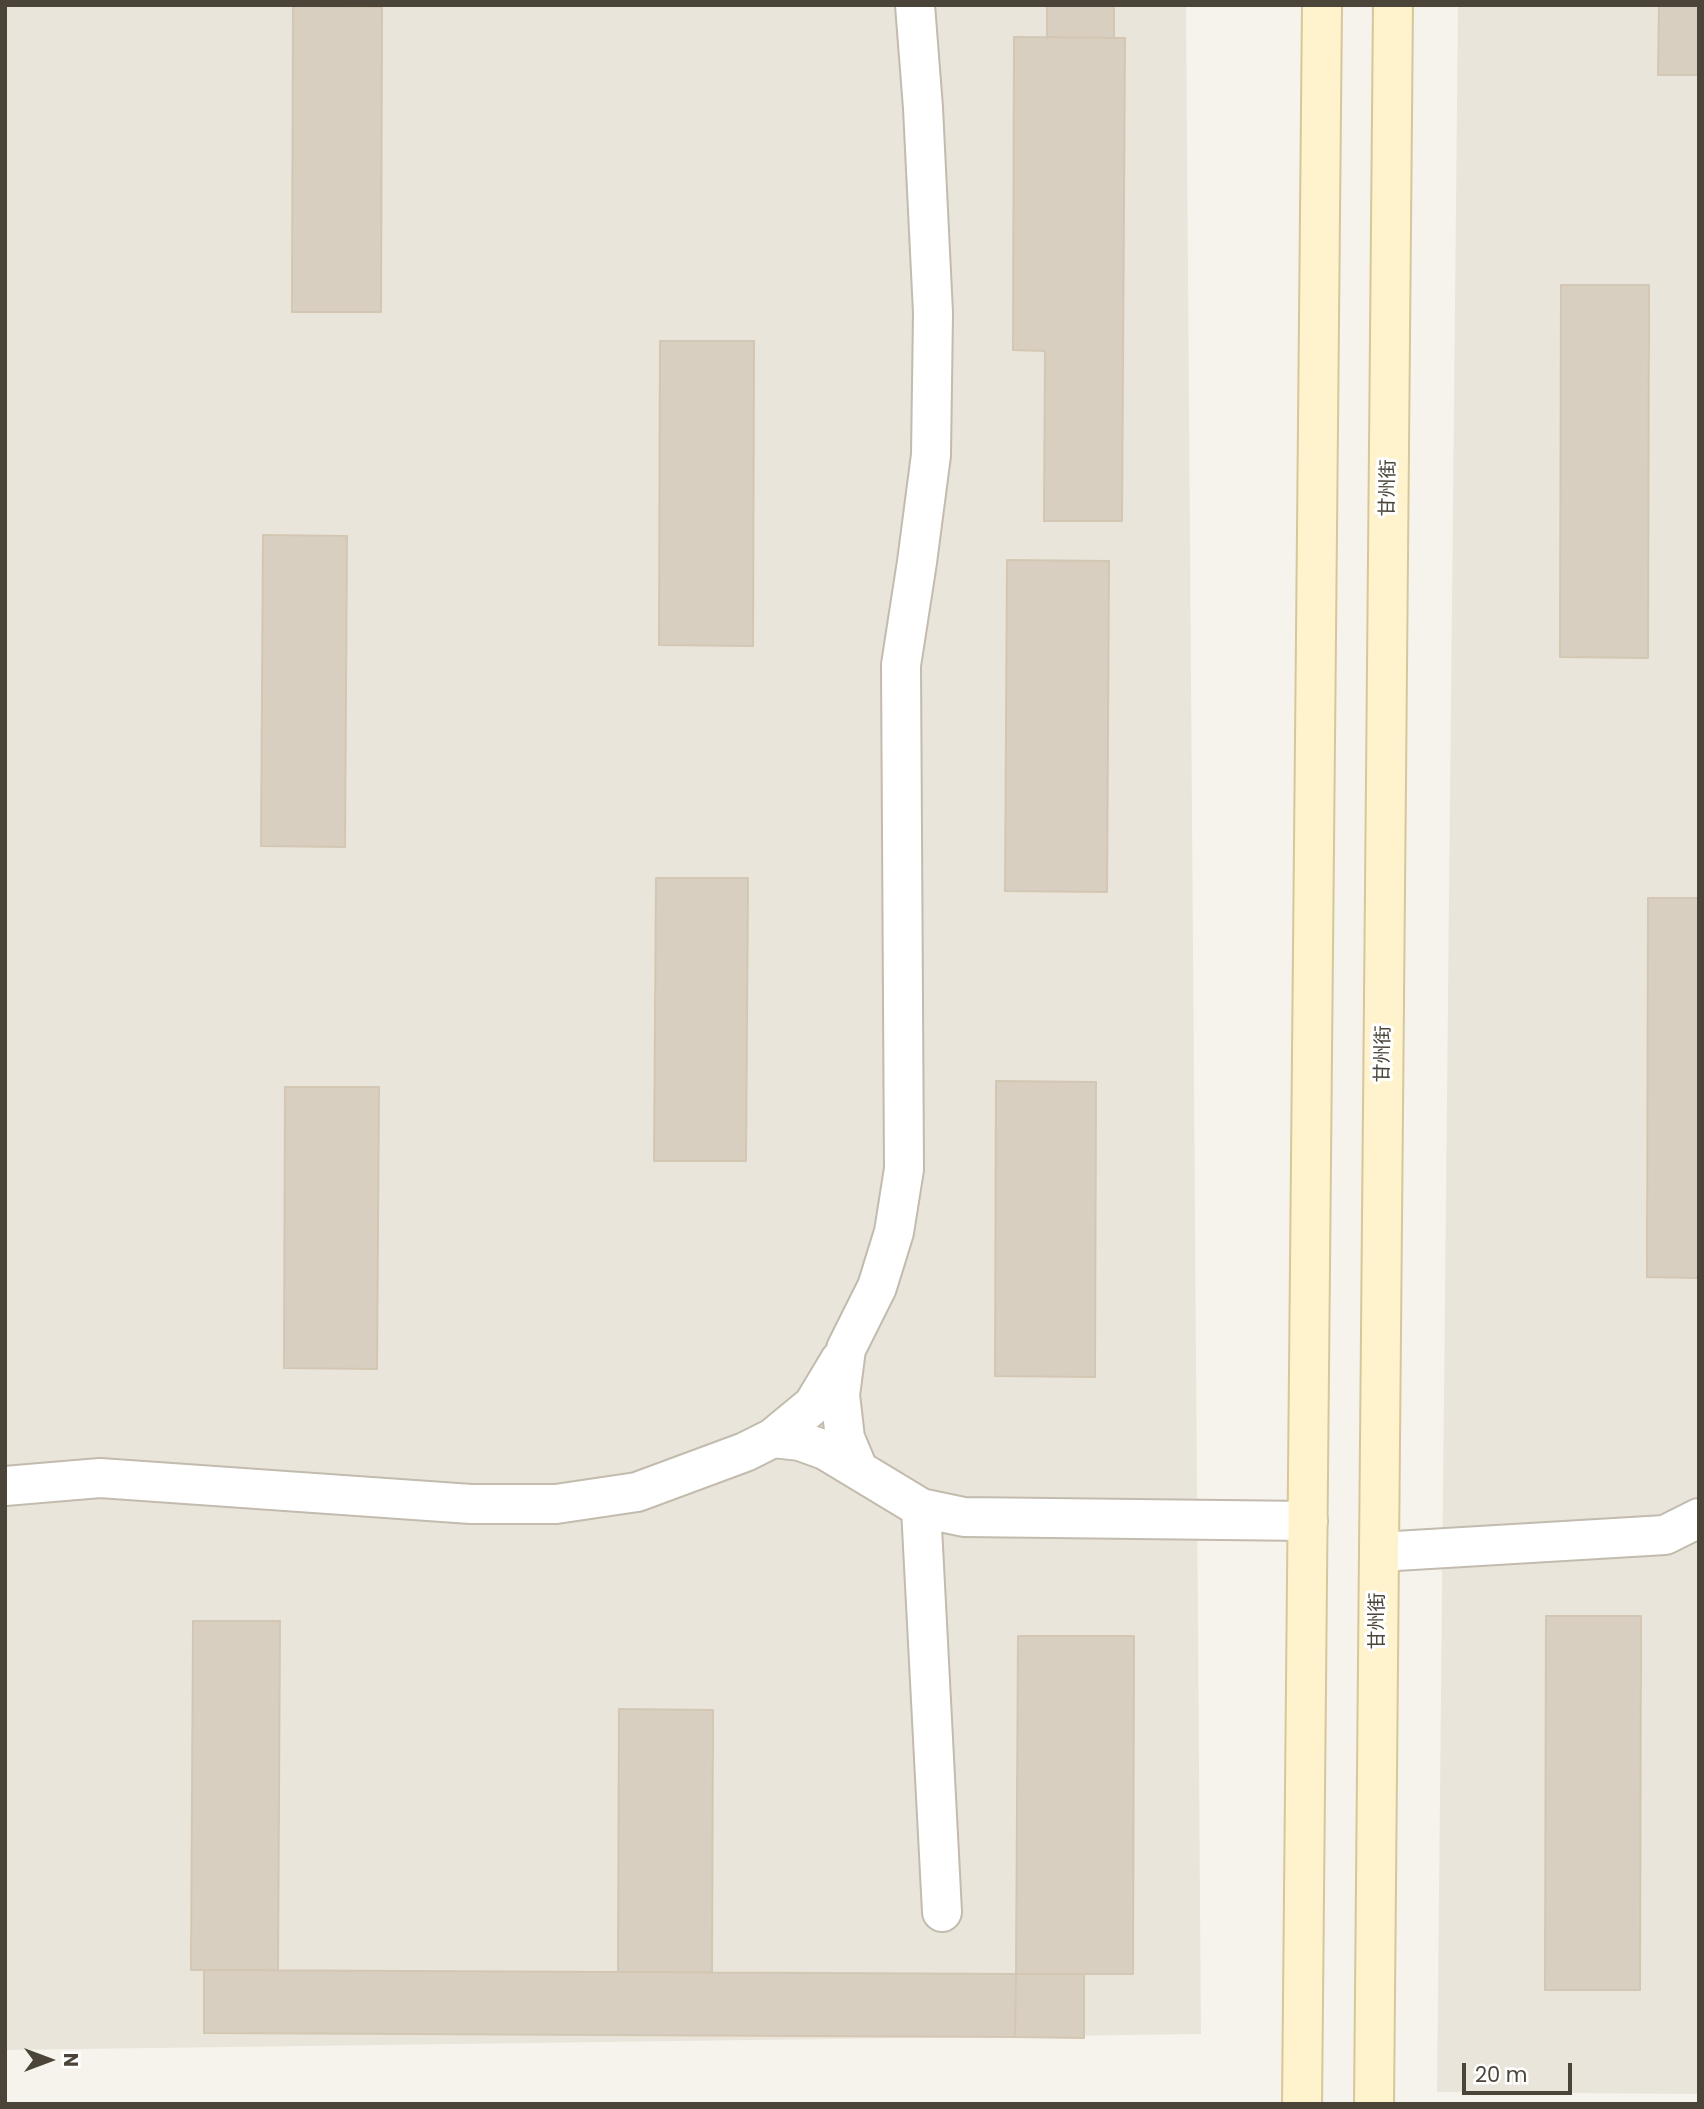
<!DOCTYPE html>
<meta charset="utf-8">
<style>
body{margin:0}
#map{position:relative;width:1704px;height:2109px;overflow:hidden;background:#f6f3ec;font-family:Poppins,sans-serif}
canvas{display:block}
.frame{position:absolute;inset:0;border:7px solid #4b4439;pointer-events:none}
.north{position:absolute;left:14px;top:2025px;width:70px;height:70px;-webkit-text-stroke:5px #fff;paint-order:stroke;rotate:90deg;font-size:19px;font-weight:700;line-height:28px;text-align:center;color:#4b4439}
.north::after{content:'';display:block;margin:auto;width:24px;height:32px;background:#4b4439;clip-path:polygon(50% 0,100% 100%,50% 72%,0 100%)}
.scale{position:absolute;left:1462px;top:2063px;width:110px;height:32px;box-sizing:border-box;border:4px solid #4b4439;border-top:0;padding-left:9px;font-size:21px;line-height:24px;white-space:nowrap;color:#4b4439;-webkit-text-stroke:5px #fff;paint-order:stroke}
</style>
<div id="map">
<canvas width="1704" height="2109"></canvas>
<div class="frame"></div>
<div class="north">N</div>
<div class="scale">20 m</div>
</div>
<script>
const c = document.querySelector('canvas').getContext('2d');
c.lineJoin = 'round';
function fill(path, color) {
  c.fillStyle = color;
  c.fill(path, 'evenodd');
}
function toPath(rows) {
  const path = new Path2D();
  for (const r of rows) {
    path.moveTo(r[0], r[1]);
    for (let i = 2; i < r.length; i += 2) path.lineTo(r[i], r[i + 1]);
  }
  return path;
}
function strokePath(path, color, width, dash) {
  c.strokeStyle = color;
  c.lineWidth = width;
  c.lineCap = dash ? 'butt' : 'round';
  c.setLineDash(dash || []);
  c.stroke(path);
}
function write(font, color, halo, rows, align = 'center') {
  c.font = font + ' Poppins,"Noto Sans SC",sans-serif';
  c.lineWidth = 6;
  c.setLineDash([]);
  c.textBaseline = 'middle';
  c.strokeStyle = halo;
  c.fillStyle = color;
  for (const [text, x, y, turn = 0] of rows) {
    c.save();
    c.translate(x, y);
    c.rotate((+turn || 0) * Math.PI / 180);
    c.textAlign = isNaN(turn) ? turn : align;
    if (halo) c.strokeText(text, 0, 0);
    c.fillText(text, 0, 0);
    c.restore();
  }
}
fill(toPath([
 [5,5,1186,5,1201,2034,5,2050],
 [1458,5,1699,5,1699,2094,1437,2092]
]), '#eae5da');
const building = toPath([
 [1047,5,1114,5,1114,38,1047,37,1047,5],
 [1659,5,1699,5,1699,75,1658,75,1659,5],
 [293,6,382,7,381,312,292,312,293,6],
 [1014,37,1125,38,1122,521,1044,521,1045,351,1013,350,1014,37],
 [1561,285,1649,285,1648,658,1560,657,1561,285],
 [660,341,754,341,753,646,659,645,660,341],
 [263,535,347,536,345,847,261,846,263,535],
 [1007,560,1109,561,1107,892,1005,891,1007,560],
 [656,878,748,878,746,1161,654,1161,656,878],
 [1648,898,1699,898,1699,1278,1647,1277,1648,898],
 [996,1081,1096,1082,1095,1377,995,1376,996,1081],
 [285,1087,379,1087,377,1369,284,1368,285,1087],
 [1546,1616,1641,1616,1640,1990,1545,1990,1546,1616],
 [193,1621,280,1621,278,1970,191,1970,193,1621],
 [1018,1636,1134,1636,1133,1974,1016,1974,1018,1636],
 [619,1709,713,1710,712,1972,618,1972,619,1709],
 [204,1970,1016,1974,1015,2037,204,2033,204,1970],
 [1016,1974,1084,1974,1084,2038,1015,2037,1016,1974]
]);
fill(building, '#d8cfc1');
strokePath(building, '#d3c7b4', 2);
const street = toPath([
 [773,1438,800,1441,825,1450,921,1508,964,1517,1308,1521],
 [858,1469,845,1438,840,1395,846,1349,877,1287,894,1232,904,1169,901,665,917,562,931,455,933,313,923,108,915,5],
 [5,1486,100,1478,471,1504,556,1504,637,1492,745,1452,773,1438,813,1405,840,1360],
 [921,1508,942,1912],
 [1379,1552,1665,1535,1699,1518]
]);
const secondary = toPath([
 [1302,2104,1322,5],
 [1374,2104,1393,5]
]);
strokePath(street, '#c2bbae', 42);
strokePath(secondary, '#d6c79b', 42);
strokePath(street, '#fff', 38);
strokePath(secondary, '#fff3cd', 38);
write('19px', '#4b4439', '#fff', [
 ["甘州街",1389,488,-89],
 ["甘州街",1384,1054,-89],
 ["甘州街",1378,1621,-90]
]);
</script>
